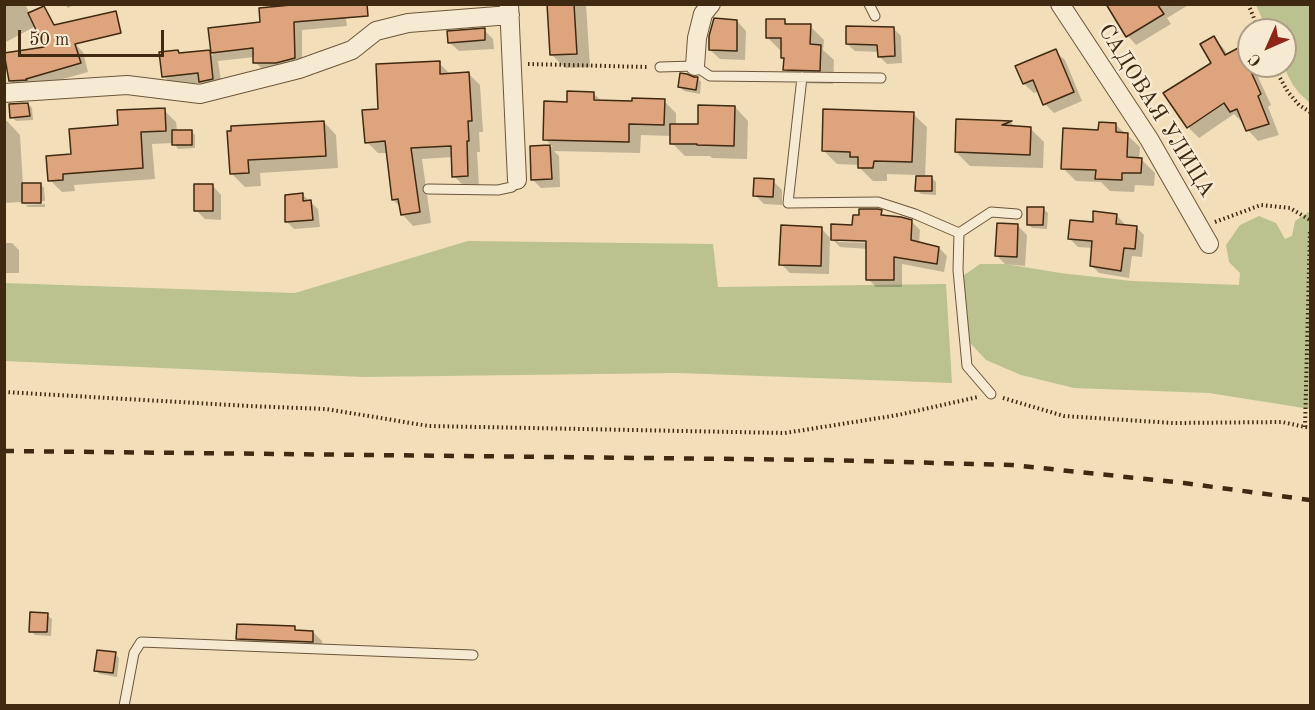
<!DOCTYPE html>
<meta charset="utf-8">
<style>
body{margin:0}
#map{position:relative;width:1315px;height:710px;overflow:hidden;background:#f2dfba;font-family:"Old Standard TT",serif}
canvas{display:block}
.frame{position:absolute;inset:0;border:6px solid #3f2910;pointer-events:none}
.north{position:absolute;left:1237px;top:18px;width:60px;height:60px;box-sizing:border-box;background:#f7ead2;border:2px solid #ad9d84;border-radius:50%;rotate:225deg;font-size:16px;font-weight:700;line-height:24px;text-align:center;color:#3f2910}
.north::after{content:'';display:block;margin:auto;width:21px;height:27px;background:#8f2418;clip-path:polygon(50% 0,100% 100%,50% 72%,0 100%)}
.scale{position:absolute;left:18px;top:30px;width:146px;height:27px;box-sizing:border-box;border:3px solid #3f2910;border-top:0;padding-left:8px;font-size:18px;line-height:21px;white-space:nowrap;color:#3f2910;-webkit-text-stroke:4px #f7ead2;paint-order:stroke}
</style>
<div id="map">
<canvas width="1315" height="710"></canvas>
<div class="frame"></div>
<div class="north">С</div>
<div class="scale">50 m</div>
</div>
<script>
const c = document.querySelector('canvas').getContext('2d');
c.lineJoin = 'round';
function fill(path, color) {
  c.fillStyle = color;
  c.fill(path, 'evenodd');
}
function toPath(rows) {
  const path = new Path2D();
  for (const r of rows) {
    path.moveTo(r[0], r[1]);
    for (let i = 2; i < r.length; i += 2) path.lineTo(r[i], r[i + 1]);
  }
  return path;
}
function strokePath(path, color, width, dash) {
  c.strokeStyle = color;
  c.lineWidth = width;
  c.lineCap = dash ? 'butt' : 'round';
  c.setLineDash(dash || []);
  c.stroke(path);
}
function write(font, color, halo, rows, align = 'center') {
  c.font = font + ' "Old Standard TT",serif';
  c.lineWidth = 5;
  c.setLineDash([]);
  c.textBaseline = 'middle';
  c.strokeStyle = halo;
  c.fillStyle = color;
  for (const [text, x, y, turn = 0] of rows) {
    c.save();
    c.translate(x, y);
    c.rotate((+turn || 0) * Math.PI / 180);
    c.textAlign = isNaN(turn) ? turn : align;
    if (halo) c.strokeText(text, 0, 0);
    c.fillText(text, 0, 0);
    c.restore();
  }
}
fill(toPath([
 [1256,5,1310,5,1310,103,1300,94,1293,85,1283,66,1285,66,1285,30,1267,30],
 [1310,211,1310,409,1209,393,1074,388,1021,375,986,360,961,333,960,278,980,264,1006,264,1060,273,1132,281,1239,285,1240,273,1229,262,1226,245,1240,225,1259,216,1276,223,1285,239,1292,236,1295,221],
 [468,241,713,244,718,287,946,284,952,383,678,373,364,377,5,361,5,283,295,293]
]), '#bbc18f');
fill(toPath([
 [4,4,25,4,30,14,44,8,48,12,63,42,74,43,83,52,88,72,34,87,19,89,10,81,48,47,36,26,4,43],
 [64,4,75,4,68,8],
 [548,4,586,4,590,67,565,68,551,54],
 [1108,4,1190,4,1167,18,1171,24,1136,45,1128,36],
 [345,11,347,26,302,30,302,66,263,70,255,62,255,57,218,61,222,88,209,91,201,83,173,86,164,76,178,51,181,54,209,52,213,56,210,29],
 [737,21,746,31,745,60,720,59,710,50],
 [785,21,789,26,810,26,824,40,823,50,834,60,833,84,799,83,785,70,785,60,782,57,781,51,767,37],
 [893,28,901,36,902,63,887,64,879,56,879,52,855,51,847,44],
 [484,30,493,39,494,49,459,51,449,42],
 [1214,38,1224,49,1228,55,1240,49,1249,59,1249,66,1253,66,1271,105,1268,107,1279,135,1258,141,1248,130,1244,121,1242,122,1234,114,1199,138,1188,127,1165,93,1213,63],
 [1055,51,1065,60,1082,101,1054,113,1045,104,1039,91,1034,93,1024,84,1017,67],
 [439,63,451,75,469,74,480,85,483,132,479,132,480,152,477,152,479,186,465,187,454,176,453,157,422,159,431,223,413,226,402,214,401,207,393,200,387,153,378,153,367,142,379,110],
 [697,78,701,82,700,94,684,91,680,87],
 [594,94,602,101,664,101,676,113,676,125,699,125,735,107,748,121,747,159,712,158,710,156,685,156,672,143,672,136,641,135,640,153,554,151,559,156,560,187,541,188,532,179,531,147,553,147,545,139,569,104],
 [28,104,32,108,33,120,16,121,12,117],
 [164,110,176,122,177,131,191,131,195,135,195,148,178,149,174,143,152,144,155,179,74,185,75,191,62,192,50,180,73,155,120,127],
 [913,114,927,127,925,178,932,178,936,182,936,195,921,194,917,190,917,175,887,174,887,181,873,181,859,167,860,165,837,164,823,150],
 [4,121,7,121,20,135,23,184,40,184,44,188,45,201,26,202,26,205,23,202,4,203],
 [957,121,1011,123,1016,127,1030,128,1044,142,1043,168,970,166,956,152],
 [324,122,336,135,338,168,260,173,261,186,245,187,232,174,228,132],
 [1116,125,1140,147,1139,159,1142,160,1155,173,1154,186,1135,185,1134,192,1110,191,1101,182,1076,181,1063,168,1100,131],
 [773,181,782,190,782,205,764,204,755,195],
 [212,185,221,195,221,220,205,219,196,210],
 [302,194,318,209,320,227,294,229,286,221],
 [45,204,45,207,28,207,26,205],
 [1043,209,1048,213,1047,229,1032,228,1028,224],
 [881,212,886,217,911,221,920,230,919,243,939,248,947,256,944,272,902,264,902,287,876,287,868,279,868,249,840,247,832,239],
 [838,239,874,240,874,243,838,242],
 [1116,215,1124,223,1124,226,1136,227,1144,235,1142,257,1132,256,1129,278,1099,273,1091,265,1093,248,1078,247,1070,239],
 [1018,226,1027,235,1025,266,1005,264,996,255],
 [821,228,830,238,829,274,790,273,781,264],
 [4,243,12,243,19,250,19,273,4,273],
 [47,615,52,619,51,636,35,635,31,631],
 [294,628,297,631,313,632,322,641,322,651,247,648,238,638],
 [115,654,119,658,117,677,100,674,95,670]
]), '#0003');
const building = toPath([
 [302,4,367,4,368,16,294,22,295,58,276,63,253,63,253,48,211,53,208,28,260,22,259,8,302,4],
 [547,4,574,4,577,54,550,55,547,4],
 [1106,4,1157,4,1164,14,1126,37,1106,4],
 [44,6,54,25,116,11,121,33,75,44,81,63,26,79,27,80,9,81,4,53,44,47,28,13,44,6],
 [714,18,737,20,737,51,709,50,709,36,714,18],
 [766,19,785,19,785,24,811,24,810,44,821,45,820,71,783,70,784,58,781,58,781,38,766,38,766,19],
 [846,26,894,27,895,56,878,57,877,45,846,44,846,26],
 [485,28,485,40,448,43,447,31,485,28],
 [1214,36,1225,55,1240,47,1261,94,1258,96,1269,124,1246,131,1237,109,1230,112,1224,103,1187,128,1163,93,1211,63,1200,44,1214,36],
 [1056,49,1074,92,1043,105,1033,80,1023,84,1015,66,1056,49],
 [178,50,179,53,210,50,213,79,199,82,198,73,162,77,159,52,178,50],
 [440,61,440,74,469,72,472,121,468,121,469,141,467,141,468,176,452,177,451,146,411,148,420,212,401,215,398,199,392,200,385,141,365,143,362,110,378,109,376,64,440,61],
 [680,73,687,74,694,77,698,77,696,90,678,87,680,73],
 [567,91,594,92,594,100,632,101,632,98,665,99,664,125,629,124,629,142,543,140,544,101,567,102,567,91],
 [28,103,30,116,10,118,9,104,28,103],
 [698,105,735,106,734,146,697,145,697,144,670,144,670,124,698,124,698,105],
 [165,108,166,131,141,132,143,168,63,174,63,180,48,181,46,156,71,154,69,129,118,125,117,110,165,108],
 [823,109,914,112,912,162,874,161,873,168,858,168,858,157,850,157,850,152,822,151,823,109],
 [956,119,1012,121,1002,125,1031,127,1030,155,955,152,956,119],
 [324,121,326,156,248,160,249,173,230,174,227,131,231,131,231,126,324,121],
 [1099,122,1116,123,1116,132,1128,133,1127,157,1142,158,1141,173,1122,173,1122,180,1095,179,1096,170,1061,169,1063,128,1098,130,1099,122],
 [172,130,192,130,192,145,172,145,172,130],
 [550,145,552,179,531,180,530,146,550,145],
 [916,176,932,176,932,191,915,191,916,176],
 [754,178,774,179,773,197,753,196,754,178],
 [22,183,41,183,41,203,22,203,22,183],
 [194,184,213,184,213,211,194,211,194,184],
 [303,193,303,201,311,200,313,220,285,222,285,195,303,193],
 [1027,207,1044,207,1043,225,1027,225,1027,207],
 [859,209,878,209,882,210,881,215,901,217,912,220,911,240,939,247,937,264,894,257,894,280,866,280,866,241,831,240,831,224,852,225,853,215,859,215,859,209],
 [1093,211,1117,214,1116,224,1137,226,1135,249,1124,248,1121,271,1090,266,1092,241,1068,239,1070,220,1093,222,1093,211],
 [997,223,1018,224,1017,257,995,256,997,223],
 [781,225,822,227,821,266,779,265,781,225],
 [30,612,48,613,47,632,29,632,30,612],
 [237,624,295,626,295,630,313,631,313,642,236,639,237,624],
 [97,650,116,652,113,673,94,671,97,650]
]);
fill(building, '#dea47d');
strokePath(building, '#3f2910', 1.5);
const service = toPath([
 [869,4,875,16],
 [660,67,695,66,710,76,881,78],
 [802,77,788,203,878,202,915,214,959,233,958,270,967,366,991,394],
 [428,189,498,190,512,187,517,180],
 [959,233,991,212,1017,214],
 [124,706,134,653,141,642,473,655]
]);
const minor = toPath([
 [509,4,517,180],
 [1060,4,1149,139,1209,244],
 [695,66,697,38,703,14,711,4],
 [4,93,127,85,200,94,299,69,352,50,376,31,408,23,510,15]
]);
strokePath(service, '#6c563a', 11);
strokePath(minor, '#6c563a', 20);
strokePath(toPath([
 [1248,4,1259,30],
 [528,64,647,67],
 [1274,66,1280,78,1288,92,1299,105,1310,112],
 [1215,222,1261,205,1290,208,1310,220],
 [4,392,249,406,326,409,429,426,785,433,898,415,978,397],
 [1003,398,1064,416,1173,423,1282,422,1310,428],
 [1305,427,1310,230]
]), '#3f2910', 4, [1.5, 3]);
strokePath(service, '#f7ead2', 9);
strokePath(minor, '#f7ead2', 18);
strokePath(toPath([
 [4,451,827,460,1012,465,1184,483,1310,500]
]), '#3f2910', 4.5, [10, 10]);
write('22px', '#3f2910', '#f7ead2', [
 ["САДОВАЯ УЛИЦА",1156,111,58]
]);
</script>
